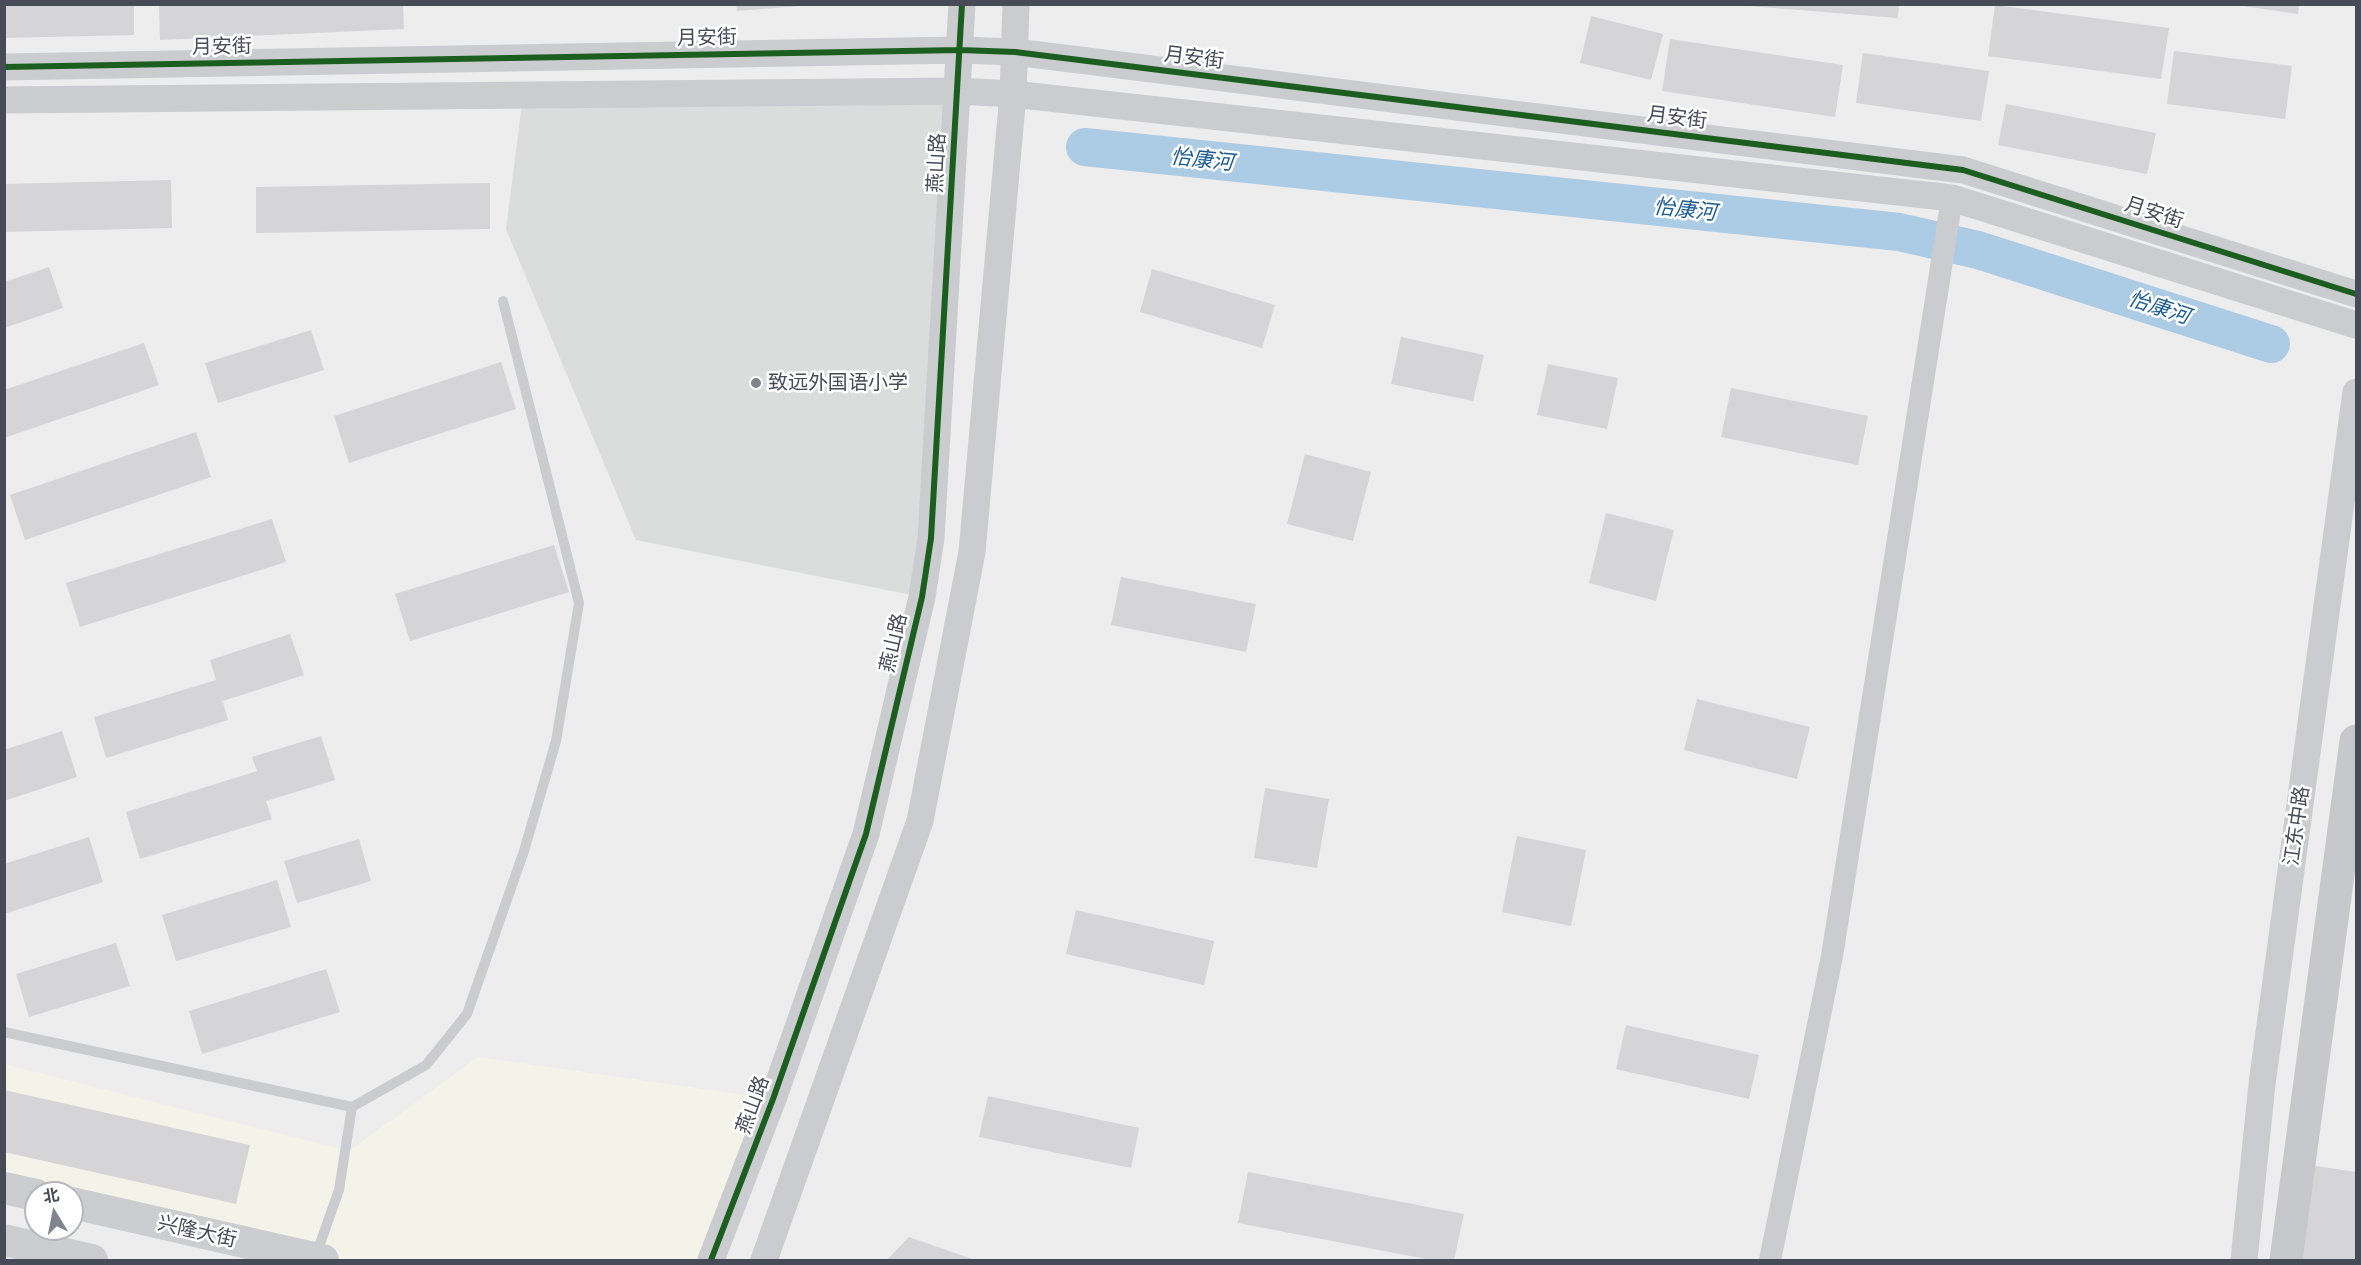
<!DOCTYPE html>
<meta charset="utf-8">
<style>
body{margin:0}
#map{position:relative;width:2361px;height:1265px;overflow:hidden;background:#ededed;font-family:Inter,"Noto Sans SC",sans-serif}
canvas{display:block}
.frame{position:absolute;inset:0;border:6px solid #464b57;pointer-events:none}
.north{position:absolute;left:24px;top:1181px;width:60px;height:60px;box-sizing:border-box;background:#fff;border:2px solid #b5b7bc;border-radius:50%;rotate:350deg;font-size:16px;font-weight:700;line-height:24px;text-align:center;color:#464b57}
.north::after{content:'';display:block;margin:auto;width:21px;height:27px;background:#80848c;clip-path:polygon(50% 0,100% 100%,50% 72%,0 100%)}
</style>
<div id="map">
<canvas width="2361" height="1265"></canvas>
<div class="frame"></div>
<div class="north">北</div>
</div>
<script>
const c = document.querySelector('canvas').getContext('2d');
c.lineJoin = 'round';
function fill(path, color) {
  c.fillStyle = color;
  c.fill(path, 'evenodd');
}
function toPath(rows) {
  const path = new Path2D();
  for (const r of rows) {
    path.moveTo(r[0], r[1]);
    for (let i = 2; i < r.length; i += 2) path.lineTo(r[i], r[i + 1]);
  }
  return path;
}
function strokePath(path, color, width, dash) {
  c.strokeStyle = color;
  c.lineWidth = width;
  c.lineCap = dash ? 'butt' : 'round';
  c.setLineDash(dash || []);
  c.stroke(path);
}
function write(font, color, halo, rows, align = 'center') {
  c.font = font + ' Inter,"Noto Sans SC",sans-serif';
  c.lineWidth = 5;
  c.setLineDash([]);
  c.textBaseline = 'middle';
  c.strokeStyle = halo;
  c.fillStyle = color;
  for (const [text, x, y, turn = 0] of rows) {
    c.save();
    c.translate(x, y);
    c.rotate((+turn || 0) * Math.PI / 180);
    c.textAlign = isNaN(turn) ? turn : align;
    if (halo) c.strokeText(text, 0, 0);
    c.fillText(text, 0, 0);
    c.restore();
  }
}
fill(toPath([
 [478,1057,773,1099,711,1260,324,1260,72,1193,36,1193,5,1187,4,1064,349,1151]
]), '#f4f3e9');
fill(toPath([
 [958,91,922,597,636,540,506,229,523,96]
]), '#dbdcdc');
strokePath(toPath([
 [1085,147,1899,232,1978,250,2271,344]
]), '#accbe4', 38);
fill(toPath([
 [4,4,134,4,134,35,4,38],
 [159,4,403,4,404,29,160,40],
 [736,4,799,4,799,6,737,11],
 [1749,4,1899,4,1898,18,1749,6],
 [2230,4,2299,4,2298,14],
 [1995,5,2169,28,2161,79,1988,56],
 [1591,16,1663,34,1651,80,1580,63],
 [1670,39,1843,65,1835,117,1662,91],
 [2174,51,2292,66,2285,119,2167,104],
 [1863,53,1989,71,1981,121,1856,103],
 [2006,104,2156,133,2147,174,1998,145],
 [171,180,172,228,4,232,4,184],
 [490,183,490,229,256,233,256,187],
 [49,267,63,308,4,328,4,282],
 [1152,269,1275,305,1262,348,1140,312],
 [311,330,324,370,218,403,205,363],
 [1401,337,1484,355,1473,401,1391,384],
 [144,343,159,385,4,438,4,390],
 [501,362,516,409,349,463,334,416],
 [1548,364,1618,378,1607,429,1537,415],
 [1731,388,1868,416,1858,465,1721,437],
 [196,432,211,477,25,540,10,495],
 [1305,454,1371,472,1353,541,1287,524],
 [1606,513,1674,530,1656,601,1589,583],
 [272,519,286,562,80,627,66,583],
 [554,545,569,592,410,641,395,594],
 [1121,577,1256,604,1246,652,1111,625],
 [290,634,304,675,223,701,220,692,228,720,106,758,94,717,216,680,210,660],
 [1697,699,1810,727,1797,779,1684,750],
 [62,731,77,777,4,801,4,750],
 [321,736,335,780,266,801,272,819,140,859,126,812,257,771,252,757],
 [1265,788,1329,799,1317,868,1254,858],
 [1517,836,1586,850,1571,926,1502,912],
 [89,837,103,882,4,914,4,864],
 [359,839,371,881,297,903,284,861],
 [277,880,291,927,176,961,162,915],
 [1076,910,1214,941,1204,985,1066,954],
 [116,943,130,986,29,1017,16,974],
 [326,969,340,1012,202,1054,189,1011],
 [1626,1025,1759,1055,1749,1099,1616,1069],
 [4,1090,250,1145,236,1204,4,1152],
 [988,1096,1139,1128,1131,1168,979,1137],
 [2310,1165,2356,1172,2356,1260,2297,1260],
 [1248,1172,1464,1214,1454,1260,1431,1260,1238,1223],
 [909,1237,975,1260,887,1260]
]), '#d5d5d7');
strokePath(toPath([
 [4,1032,352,1107,426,1065,467,1014,524,851,556,741,579,603,503,301],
 [316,1255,339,1190,352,1107]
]), '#cbcccf', 10);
strokePath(toPath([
 [1770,1260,1832,956,1952,198]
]), '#cbcccf', 22);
strokePath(toPath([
 [4,67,960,50,1015,52,1963,170,2356,294],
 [4,100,958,91,1013,94,1952,198,2356,325],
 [711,1260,773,1099,866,834,922,597,931,538,962,4],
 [764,1260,920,821,972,552,1013,94,1016,4],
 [2244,1260,2262,1084,2356,392]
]), '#cbcccf', 27);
strokePath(toPath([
 [4,1188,36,1195],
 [72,1203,323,1260],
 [4,1240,92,1260]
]), '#cccdd0', 32);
strokePath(toPath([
 [2286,1260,2356,741]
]), '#c6c8cc', 33);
strokePath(toPath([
 [4,67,960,50,1015,52,1963,170,2356,294],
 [711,1260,773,1099,866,834,922,597,931,538,962,4]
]), '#1b5e20', 6);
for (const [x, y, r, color] of [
 [756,383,6,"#80848c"]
]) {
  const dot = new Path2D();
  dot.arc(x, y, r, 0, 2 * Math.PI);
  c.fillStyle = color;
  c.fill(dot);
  strokePath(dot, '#fff', 2);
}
write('20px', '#464b57', '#fff', [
 ["月安街",707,38,-1],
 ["月安街",222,47,-1],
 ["月安街",1194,58,7],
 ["月安街",1677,118,7],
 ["燕山路",937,163,-87],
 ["月安街",2154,213,18],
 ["燕山路",894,643,-77],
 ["江东中路",2297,826,-82],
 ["燕山路",753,1105,-70],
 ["兴隆大街",197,1232,13]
]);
write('20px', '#464b57', '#fff', [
 ["致远外国语小学",768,383]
], 'left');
write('italic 21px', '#1c5d94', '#fff', [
 ["怡康河",1202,160,6],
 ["怡康河",1685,210,6],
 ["怡康河",2159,308,18]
]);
</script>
